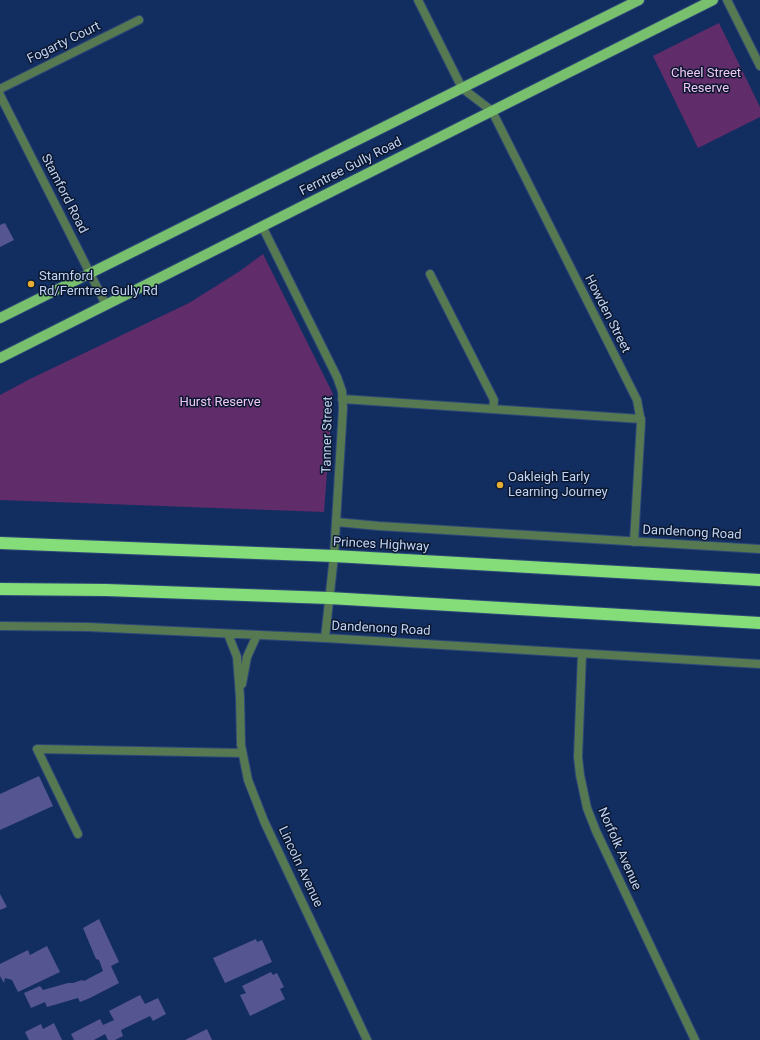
<!DOCTYPE html>
<style>
body{margin:0}
canvas{display:block;background:#122d60}
</style>
<canvas width="760" height="1040"></canvas>
<script>
const c = document.querySelector('canvas').getContext('2d');
c.lineJoin = 'round';
function fill(path, color) {
  c.fillStyle = color;
  c.fill(path, 'evenodd');
}
function toPath(rows) {
  const path = new Path2D();
  for (const r of rows) {
    path.moveTo(r[0], r[1]);
    for (let i = 2; i < r.length; i += 2) path.lineTo(r[i], r[i + 1]);
  }
  return path;
}
function strokePath(path, color, width, dash) {
  c.strokeStyle = color;
  c.lineWidth = width;
  c.lineCap = dash ? 'butt' : 'round';
  c.setLineDash(dash || []);
  c.stroke(path);
}
function write(font, color, halo, rows, align = 'center') {
  c.font = font + ' Roboto,sans-serif';
  c.lineWidth = 3;
  c.setLineDash([]);
  c.textBaseline = 'middle';
  c.strokeStyle = halo;
  c.fillStyle = color;
  for (const [text, x, y, turn = 0] of rows) {
    c.save();
    c.translate(x, y);
    c.rotate((+turn || 0) * Math.PI / 180);
    c.textAlign = isNaN(turn) ? turn : align;
    if (halo) c.strokeText(text, 0, 0);
    c.fillText(text, 0, 0);
    c.restore();
  }
}
fill(toPath([
 [719,23,760,107,760,117,698,148,653,56],
 [263,254,333,394,324,512,0,500,0,395,30,379,189,303,240,271]
]), '#602c69');
fill(toPath([
 [5,223,14,240,0,247,0,225],
 [39,776,53,806,0,830,0,794],
 [0,894,7,907,0,910],
 [99,919,119,962,111,966,119,983,90,998,80,1002,78,998,47,1007,45,1002,31,1008,24,993,40,986,43,990,68,983,73,983,82,980,84,981,103,971,99,960,96,959,83,928],
 [256,939,257,942,262,940,272,962,225,983,213,958],
 [47,946,60,972,18,992,12,980,5,978,4,983,0,976,0,964,28,950,30,955],
 [271,972,273,975,277,973,284,987,280,989,285,999,250,1016,240,995,246,993,242,986],
 [140,995,145,1004,158,998,166,1014,153,1021,150,1016,121,1030,123,1036,115,1040,108,1040,105,1034,94,1040,74,1040,71,1034,100,1019,103,1025,114,1020,109,1011],
 [54,1023,62,1040,29,1040,25,1032,41,1024,43,1029],
 [207,1029,212,1040,185,1040]
]), '#545591');
const lane = toPath([
 [430,274,494,400,493,409],
 [342,399,641,419],
 [78,834,37,749,242,753]
]);
const street = toPath([
 [418,0,462,88,492,111,637,400,641,422,634,542],
 [727,0,760,66],
 [0,89,139,20],
 [0,95,106,305],
 [262,226,337,377,342,391,343,408,336,522,334,556,325,638],
 [336,522,379,526,760,549],
 [0,626,88,627,325,638,760,664],
 [228,634,237,657,240,697,241,745,248,780,264,821,367,1040],
 [582,654,578,757,580,775,587,808,596,831,695,1040],
 [242,684,247,657,257,635]
]);
const primary = toPath([
 [0,318,639,0],
 [0,358,713,0]
]);
const highway = toPath([
 [0,543,334,556,760,580],
 [0,589,106,590,329,598,760,623]
]);
strokePath(lane, '#2e4878', 10);
strokePath(street, '#2e4878', 10);
strokePath(primary, '#2e4878', 12);
strokePath(highway, '#2e4878', 14);
strokePath(lane, '#567951', 8);
strokePath(street, '#567951', 8);
strokePath(primary, '#78c06e', 10);
strokePath(highway, '#84dd79', 12);
for (const [x, y, r, color] of [
 [31,284,4,"#e5ad36"],
 [500,485,4,"#e5ad36"]
]) {
  const dot = new Path2D();
  dot.arc(x, y, r, 0, 2 * Math.PI);
  c.fillStyle = color;
  c.fill(dot);
  strokePath(dot, '#0b172e', 1.5);
}
write('13px', '#c1d3f3', '#0b172e', [
 ["Fogarty Court",64,43,-26],
 ["Ferntree Gully Road",351,167,-27],
 ["Stamford Road",64,194,63],
 ["Howden Street",607,314,63],
 ["Tanner Street",328,435,-89],
 ["Dandenong Road",692,533,3],
 ["Princes Highway",381,545,3],
 ["Dandenong Road",381,629,3],
 ["Norfolk Avenue",619,849,66],
 ["Lincoln Avenue",300,867,65]
]);
write('13px', '#efc7f5', '#0b172e', [
 ["Cheel Street",706,74],
 ["Reserve",706,89],
 ["Hurst Reserve",220,403]
]);
write('13px', '#c1d3f3', '#0b172e', [
 ["Stamford",39,277],
 ["Rd/Ferntree Gully Rd",39,292],
 ["Oakleigh Early",508,478],
 ["Learning Journey",508,493]
], 'left');
</script>
